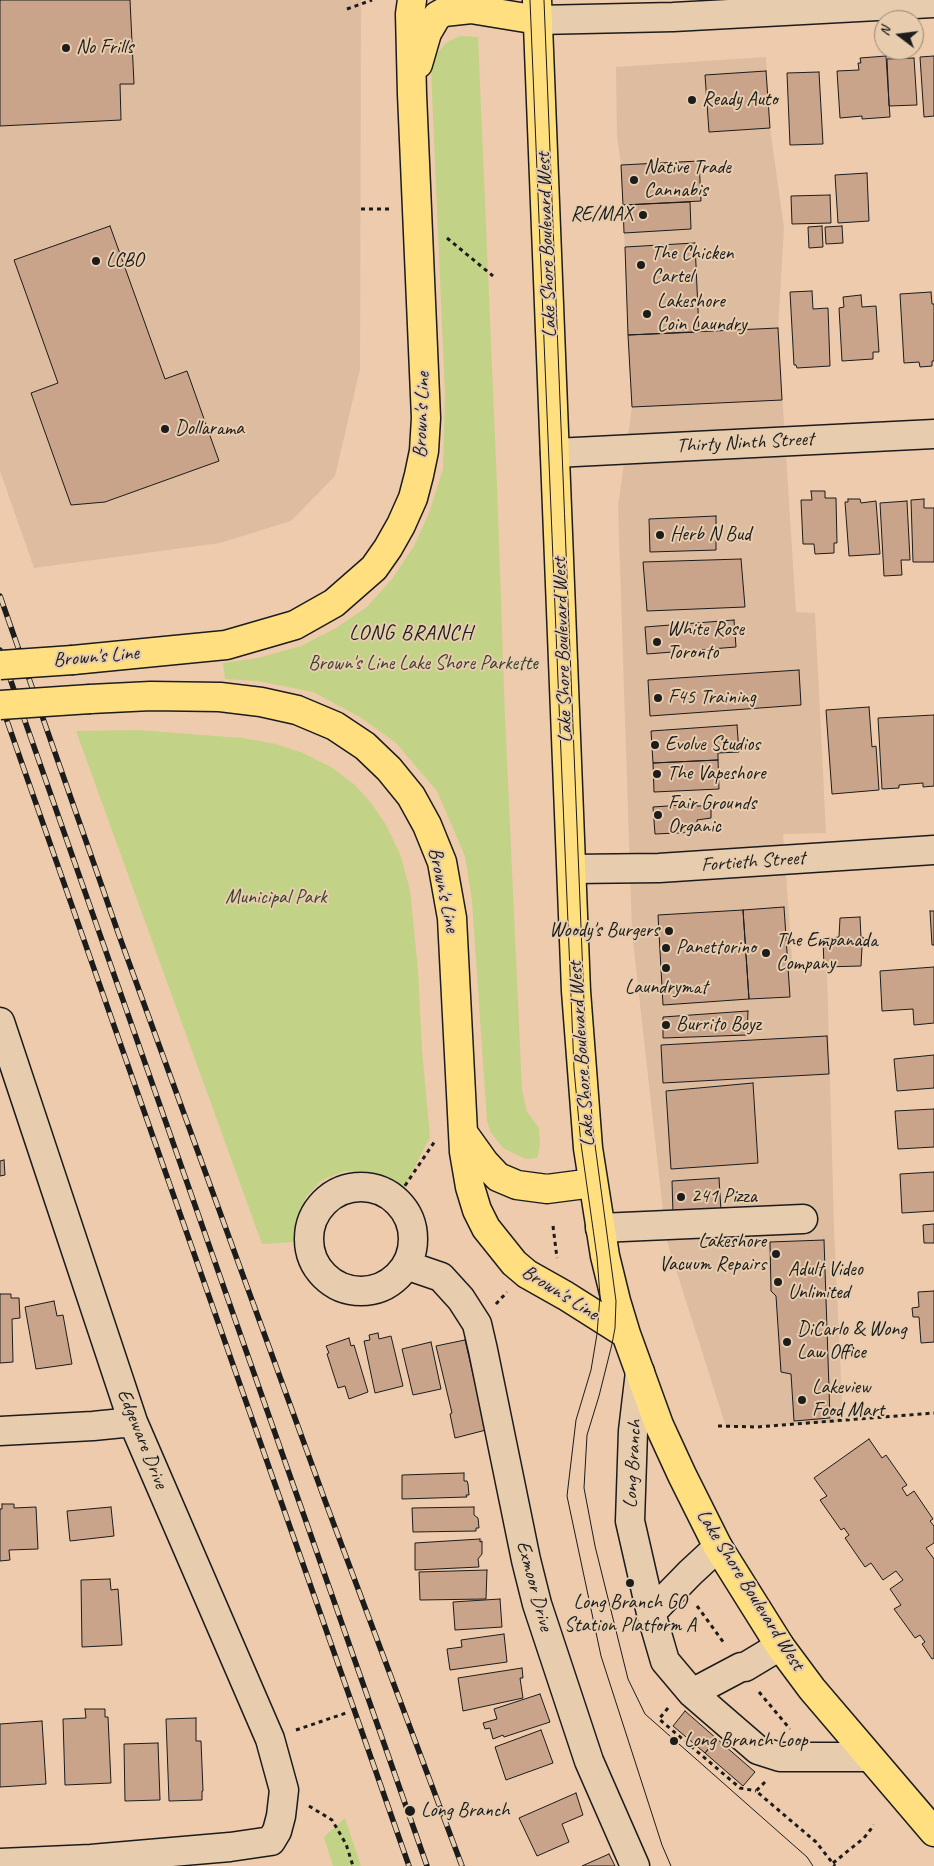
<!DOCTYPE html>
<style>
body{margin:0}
#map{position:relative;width:934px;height:1866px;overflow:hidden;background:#edcbac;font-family:Caveat,sans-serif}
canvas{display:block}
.north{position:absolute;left:874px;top:10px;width:50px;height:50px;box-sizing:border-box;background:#e7ccae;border:1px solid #968674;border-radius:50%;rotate:285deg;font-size:14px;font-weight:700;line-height:20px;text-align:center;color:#1c1c1c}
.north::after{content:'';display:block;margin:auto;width:18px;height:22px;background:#1c1c1c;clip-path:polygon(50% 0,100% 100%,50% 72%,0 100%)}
</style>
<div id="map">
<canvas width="934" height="1866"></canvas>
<div class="north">N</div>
</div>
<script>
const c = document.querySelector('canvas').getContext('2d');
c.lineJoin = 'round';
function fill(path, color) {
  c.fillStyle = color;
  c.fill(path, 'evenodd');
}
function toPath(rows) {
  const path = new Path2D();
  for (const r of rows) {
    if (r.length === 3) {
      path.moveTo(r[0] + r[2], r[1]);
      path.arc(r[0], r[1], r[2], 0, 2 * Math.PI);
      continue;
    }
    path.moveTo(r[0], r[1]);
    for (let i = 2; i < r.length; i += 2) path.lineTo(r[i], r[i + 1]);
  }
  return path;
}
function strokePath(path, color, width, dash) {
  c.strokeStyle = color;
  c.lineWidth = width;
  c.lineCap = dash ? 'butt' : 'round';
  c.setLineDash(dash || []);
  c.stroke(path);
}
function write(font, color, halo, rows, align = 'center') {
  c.font = font + ' Caveat,sans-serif';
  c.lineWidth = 4;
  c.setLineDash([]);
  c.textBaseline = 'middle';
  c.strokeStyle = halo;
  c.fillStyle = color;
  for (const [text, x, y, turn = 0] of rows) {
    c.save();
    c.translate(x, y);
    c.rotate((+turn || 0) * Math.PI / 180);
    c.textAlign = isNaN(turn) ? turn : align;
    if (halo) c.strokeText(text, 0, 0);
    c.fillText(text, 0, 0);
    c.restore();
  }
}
fill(toPath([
 [0,0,361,0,360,369,335,476,291,521,220,543,34,568,0,471],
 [766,57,770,128,784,228,778,328,796,612,815,613,826,833,783,834,793,971,827,970,834,1228,843,1422,726,1427,666,1238,632,932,618,506,632,407,621,165,617,137,616,67]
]), '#debc9f');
fill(toPath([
 [460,36,478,37,497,486,505,717,522,1090,527,1112,539,1128,540,1146,537,1158,526,1159,503,1148,491,1133,487,1121,472,901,465,856,437,791,396,743,360,717,313,692,258,681,225,679,223,663,258,658,301,646,336,628,367,607,392,579,414,546,429,513,443,469,445,394,431,70,437,53,447,42],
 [138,730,242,738,276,744,303,753,331,767,355,785,372,804,386,825,400,854,410,890,418,970,422,1051,430,1137,404,1188,389,1177,367,1171,345,1171,322,1180,306,1197,297,1220,295,1242,262,1244,76,731],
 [345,1818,361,1866,333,1866,324,1837]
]), '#c2d387');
const building = toPath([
 [0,0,130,0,134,84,120,84,121,120,0,126,0,0],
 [886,56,890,117,862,119,862,116,840,118,837,71,859,70,858,63,861,63,860,58,886,56],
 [934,56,934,116,924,117,920,57,934,56],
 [914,58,917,105,889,106,887,59,914,58],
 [766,71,770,128,709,132,705,75,766,71],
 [819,72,823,144,790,145,787,73,819,72],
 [699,161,701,201,623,205,621,165,699,161],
 [867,173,869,221,838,223,835,175,867,173],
 [830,195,831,223,792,224,791,196,830,195],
 [690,202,691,229,624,233,623,205,690,202],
 [110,226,165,379,187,371,219,461,105,502,71,505,31,393,58,383,14,260,110,226],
 [822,226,823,247,809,248,808,227,822,226],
 [842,226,843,243,826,244,825,227,842,226],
 [695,243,699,332,628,335,625,247,695,243],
 [812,291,813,309,828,308,830,366,797,368,796,365,794,365,790,292,812,291],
 [931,292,932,304,934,304,934,361,932,361,932,366,920,367,919,362,904,363,900,294,931,292],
 [861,295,862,307,876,306,879,352,873,352,873,359,842,361,839,308,844,307,843,297,861,295],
 [778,328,782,400,632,407,628,335,778,328],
 [811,491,825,491,825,498,836,498,837,543,834,543,834,553,815,554,814,544,803,544,801,500,812,500,811,491],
 [848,499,860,499,861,503,876,501,880,554,849,556,845,502,848,502,848,499],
 [924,499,924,508,934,508,934,562,913,562,911,500,924,499],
 [907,501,910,560,901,560,902,575,884,576,880,503,907,501],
 [716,516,716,550,650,552,649,519,716,516],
 [741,559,745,607,647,611,643,562,741,559],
 [734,620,736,647,647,654,645,627,734,620],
 [799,670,801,705,650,716,648,680,799,670],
 [869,707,872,747,876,746,879,790,832,794,826,710,869,707],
 [934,715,934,786,923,787,923,783,899,785,899,788,882,789,878,718,934,715],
 [737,725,739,752,718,753,718,760,653,763,651,731,737,725],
 [718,760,719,789,654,792,653,763,718,760],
 [696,804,697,806,711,806,711,818,697,820,698,832,655,834,653,807,696,804],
 [784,907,790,997,749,999,743,910,784,907],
 [743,910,749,999,663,1005,658,915,743,910],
 [930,911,934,911,934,945,932,945,930,911],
 [860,917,861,938,863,937,864,946,862,947,861,966,824,967,823,939,839,937,840,918,860,917],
 [934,967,934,1023,914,1025,913,1009,882,1011,880,971,934,967],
 [748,1011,747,1035,663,1038,663,1017,748,1011],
 [827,1036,829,1074,663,1083,661,1045,827,1036],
 [934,1055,934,1088,897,1091,894,1059,934,1055],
 [753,1083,758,1163,671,1169,666,1091,753,1083],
 [934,1109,934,1147,898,1149,895,1111,934,1109],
 [4,1160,5,1175,0,1176,0,1161,4,1160],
 [934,1172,934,1211,902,1213,900,1174,934,1172],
 [719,1178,721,1211,673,1214,672,1181,719,1178],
 [934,1224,934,1243,924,1243,923,1225,934,1224],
 [824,1240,830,1418,794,1421,791,1374,781,1372,776,1296,771,1291,770,1242,824,1240],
 [934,1291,934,1342,921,1343,919,1317,913,1317,912,1308,919,1307,918,1292,934,1291],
 [0,1294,11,1294,11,1298,19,1298,20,1318,12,1319,13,1362,0,1363,0,1294],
 [54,1301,57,1316,63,1315,72,1364,36,1369,25,1307,54,1301],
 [378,1333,379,1339,391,1336,403,1386,375,1393,364,1341,370,1340,369,1335,378,1333],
 [349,1338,351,1346,354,1345,368,1392,349,1399,345,1386,338,1388,327,1354,329,1353,326,1346,349,1338],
 [465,1340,486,1430,455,1438,450,1414,452,1413,436,1346,465,1340],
 [431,1342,441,1389,413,1395,402,1349,431,1342],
 [869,1439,882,1458,886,1455,907,1485,902,1488,907,1496,914,1491,933,1519,930,1521,934,1526,934,1543,926,1548,934,1559,934,1658,932,1659,922,1644,925,1642,920,1635,915,1638,894,1609,901,1605,890,1589,903,1580,896,1571,883,1580,871,1563,865,1567,845,1538,849,1535,844,1528,841,1530,820,1500,827,1496,814,1478,869,1439],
 [464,1473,464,1481,467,1481,468,1484,469,1495,466,1495,467,1497,402,1499,402,1475,464,1473],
 [2,1504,14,1504,14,1508,36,1507,38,1549,9,1550,10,1560,0,1561,0,1509,2,1509,2,1504],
 [111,1507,114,1536,70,1541,67,1511,111,1507],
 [474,1507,474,1515,478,1518,479,1528,476,1528,476,1531,413,1532,412,1508,474,1507],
 [480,1539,480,1542,482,1541,482,1554,478,1559,479,1567,415,1570,415,1543,480,1539],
 [487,1570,486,1599,420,1600,419,1572,487,1570],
 [110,1579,111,1590,118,1589,122,1645,82,1647,81,1580,110,1579],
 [500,1599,502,1627,455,1630,453,1602,500,1599],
 [504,1634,507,1662,450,1670,447,1649,462,1647,461,1640,504,1634],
 [522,1668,523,1678,520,1678,523,1698,463,1711,458,1678,522,1668],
 [540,1694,550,1722,504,1737,503,1735,493,1739,490,1728,485,1729,483,1723,497,1719,494,1709,540,1694],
 [85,1709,105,1709,105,1717,108,1717,111,1783,65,1785,63,1719,86,1718,85,1709],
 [685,1711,717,1739,705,1753,673,1726,685,1711],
 [196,1718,196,1741,201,1741,203,1791,202,1791,202,1800,169,1801,166,1719,196,1718],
 [42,1721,46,1784,0,1787,0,1724,42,1721],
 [541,1730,553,1763,506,1780,495,1747,541,1730],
 [717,1739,755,1772,743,1786,705,1753,717,1739],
 [158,1743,160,1800,125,1801,124,1744,158,1743],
 [576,1793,583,1815,562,1824,569,1842,537,1856,519,1818,576,1793],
 [609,1854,615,1866,582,1866,609,1854]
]);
fill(building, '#c9a48a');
strokePath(building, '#1c1c1c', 1);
const minor = toPath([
 [538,20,673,17,934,3],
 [555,453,934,434],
 [572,869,659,868,934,850],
 [0,1022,133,1422,270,1739,284,1790,281,1816,277,1831,271,1841,230,1847,91,1859,0,1863],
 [361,1239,52],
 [600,1228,803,1219],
 [406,1265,441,1277,461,1299,477,1324,483,1350,526,1560,537,1604,589,1761,635,1866],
 [640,1372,633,1431,630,1521,651,1613,665,1661,692,1693,758,1750,780,1757,869,1757],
 [0,1431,93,1426,133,1422],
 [651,1613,690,1573,718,1547],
 [692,1693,741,1667,745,1667,780,1646]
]);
const major = toPath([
 [537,0,576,991,588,1148,605,1256,616,1301,626,1334,659,1425,682,1475,718,1547,780,1646,812,1689,934,1832],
 [418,64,427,33,437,16,444,12,471,9,538,20],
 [73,660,226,645,295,625,334,603,374,568,388,548,401,525,413,498,419,475,424,451,426,418,412,94,410,14,412,0],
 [90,699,151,696,220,697,261,702,297,710,335,726,365,746,389,769,411,796,427,825,442,862,452,918,464,1152,470,1187,477,1210,486,1228,514,1263,527,1274,566,1296,626,1334],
 [464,1134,484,1162,498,1177,517,1185,547,1189,593,1183]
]);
strokePath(minor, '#1c1c1c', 31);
strokePath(major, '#1c1c1c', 31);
strokePath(toPath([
 [347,9,372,0],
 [361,209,389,209],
 [447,238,493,276],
 [396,1199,435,1141],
 [553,1226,557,1258],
 [496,1304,507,1292],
 [718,1426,757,1427,934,1413],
 [697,1606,724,1643],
 [759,1692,790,1729],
 [668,1708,659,1719,740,1788,756,1791],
 [296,1730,346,1713],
 [765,1782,756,1791,816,1842,835,1866],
 [309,1806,332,1820,346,1844,353,1866],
 [833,1863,864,1838,874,1825]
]), '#1c1c1c', 3, [4, 4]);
strokePath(minor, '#e7ccae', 28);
strokePath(major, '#ffdf80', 28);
strokePath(toPath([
 [530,0,574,1069,581,1144,597,1257,600,1296,597,1334,591,1370,576,1420,567,1496,601,1656,662,1845,671,1866],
 [544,0,585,1027,593,1130,616,1301,615,1328,612,1344,599,1396,587,1435,584,1488,595,1546,628,1679,645,1714,807,1857,813,1866]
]), '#1c1c1c', 1);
const rail = toPath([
 [0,596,120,938,327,1506,462,1866],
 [0,650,427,1866],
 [0,701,409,1866]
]);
strokePath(rail, '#1c1c1c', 5.5);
strokePath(rail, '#e7ccae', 4, [11]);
const majorBridge = toPath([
 [0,665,73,660],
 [0,705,90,699]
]);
strokePath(majorBridge, '#1c1c1c', 31, []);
strokePath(majorBridge, '#ffdf80', 28);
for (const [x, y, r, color] of [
 [66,48,5,"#1c1c1c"],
 [692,100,5,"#1c1c1c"],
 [634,180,5,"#1c1c1c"],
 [643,215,5,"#1c1c1c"],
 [96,261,5,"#1c1c1c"],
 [641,265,5,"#1c1c1c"],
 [647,314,5,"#1c1c1c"],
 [165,429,5,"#1c1c1c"],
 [660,535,5,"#1c1c1c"],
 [657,642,5,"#1c1c1c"],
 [658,698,5,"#1c1c1c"],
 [655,745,5,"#1c1c1c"],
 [657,774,5,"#1c1c1c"],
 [658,815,5,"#1c1c1c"],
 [669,931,5,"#1c1c1c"],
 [666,948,5,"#1c1c1c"],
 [766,953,5,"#1c1c1c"],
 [666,968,5,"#1c1c1c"],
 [666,1025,5,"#1c1c1c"],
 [681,1197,5,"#1c1c1c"],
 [776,1254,5,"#1c1c1c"],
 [778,1282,5,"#1c1c1c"],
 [787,1342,5,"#1c1c1c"],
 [802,1400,5,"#1c1c1c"],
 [630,1583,5,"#1c1c1c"],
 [674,1741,5,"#1c1c1c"],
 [410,1811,6,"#1c1c1c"]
]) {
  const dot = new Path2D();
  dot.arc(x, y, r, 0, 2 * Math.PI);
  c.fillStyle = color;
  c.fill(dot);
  strokePath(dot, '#e7ccae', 2);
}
write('20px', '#1c1c1c', '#e7ccae', [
 ["No Frills",76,48],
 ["Ready Auto",702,100],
 ["Native Trade",644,168],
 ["Cannabis",644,191],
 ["RE/MAX",633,215,"right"],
 ["The Chicken",651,254],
 ["Cartel",651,277],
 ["LCBO",106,261],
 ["Lakeshore",657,302],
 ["Coin Laundry",657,325],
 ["Dollarama",175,429],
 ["Herb N Bud",670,535],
 ["White Rose",667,630],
 ["Toronto",667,653],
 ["F45 Training",668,698],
 ["Evolve Studios",665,745],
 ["The Vapeshore",667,774],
 ["Fair Grounds",668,804],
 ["Organic",668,827],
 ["Woody's Burgers",659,931,"right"],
 ["The Empanada",776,941],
 ["Company",776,964],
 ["Panettorino",676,948],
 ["Laundrymat",666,988,"center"],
 ["Burrito Boyz",676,1025],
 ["241 Pizza",691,1197],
 ["Lakeshore",766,1242,"right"],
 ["Vacuum Repairs",766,1265,"right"],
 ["Adult Video",788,1270],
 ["Unlimited",788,1293],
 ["DiCarlo & Wong",797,1330],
 ["Law Office",797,1353],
 ["Lakeview",812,1388],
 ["Food Mart",812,1411],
 ["Long Branch GO",630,1603,"center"],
 ["Station Platform A",630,1626,"center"],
 ["Long Branch Loop",684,1741],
 ["Long Branch",421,1811]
], 'left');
write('20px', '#1c1c1c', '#e7ccae', [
 ["Lake Shore Boulevard West",547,245,-92],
 ["Brown's Line",422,415,-88],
 ["Thirty Ninth Street",745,443,-3],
 ["Lake Shore Boulevard West",563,650,-92],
 ["Brown's Line",96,657,-5],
 ["Fortieth Street",753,862,-4],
 ["Brown's Line",443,890,78],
 ["Lake Shore Boulevard West",582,1054,-94],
 ["Brown's Line",560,1293,32],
 ["Edgeware Drive",142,1439,68],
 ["Long Branch",633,1464,-87],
 ["Exmoor Drive",534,1586,75],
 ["Lake Shore Boulevard West",750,1590,58]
]);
write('20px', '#3d4131', '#e7ccae', [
 ["Brown's Line Lake Shore Parkette",423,664],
 ["Municipal Park",276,898]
]);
c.letterSpacing = '1px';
write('21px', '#1c1c1c', '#e7ccae', [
 ["LONG BRANCH",411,633]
]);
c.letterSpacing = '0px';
</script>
